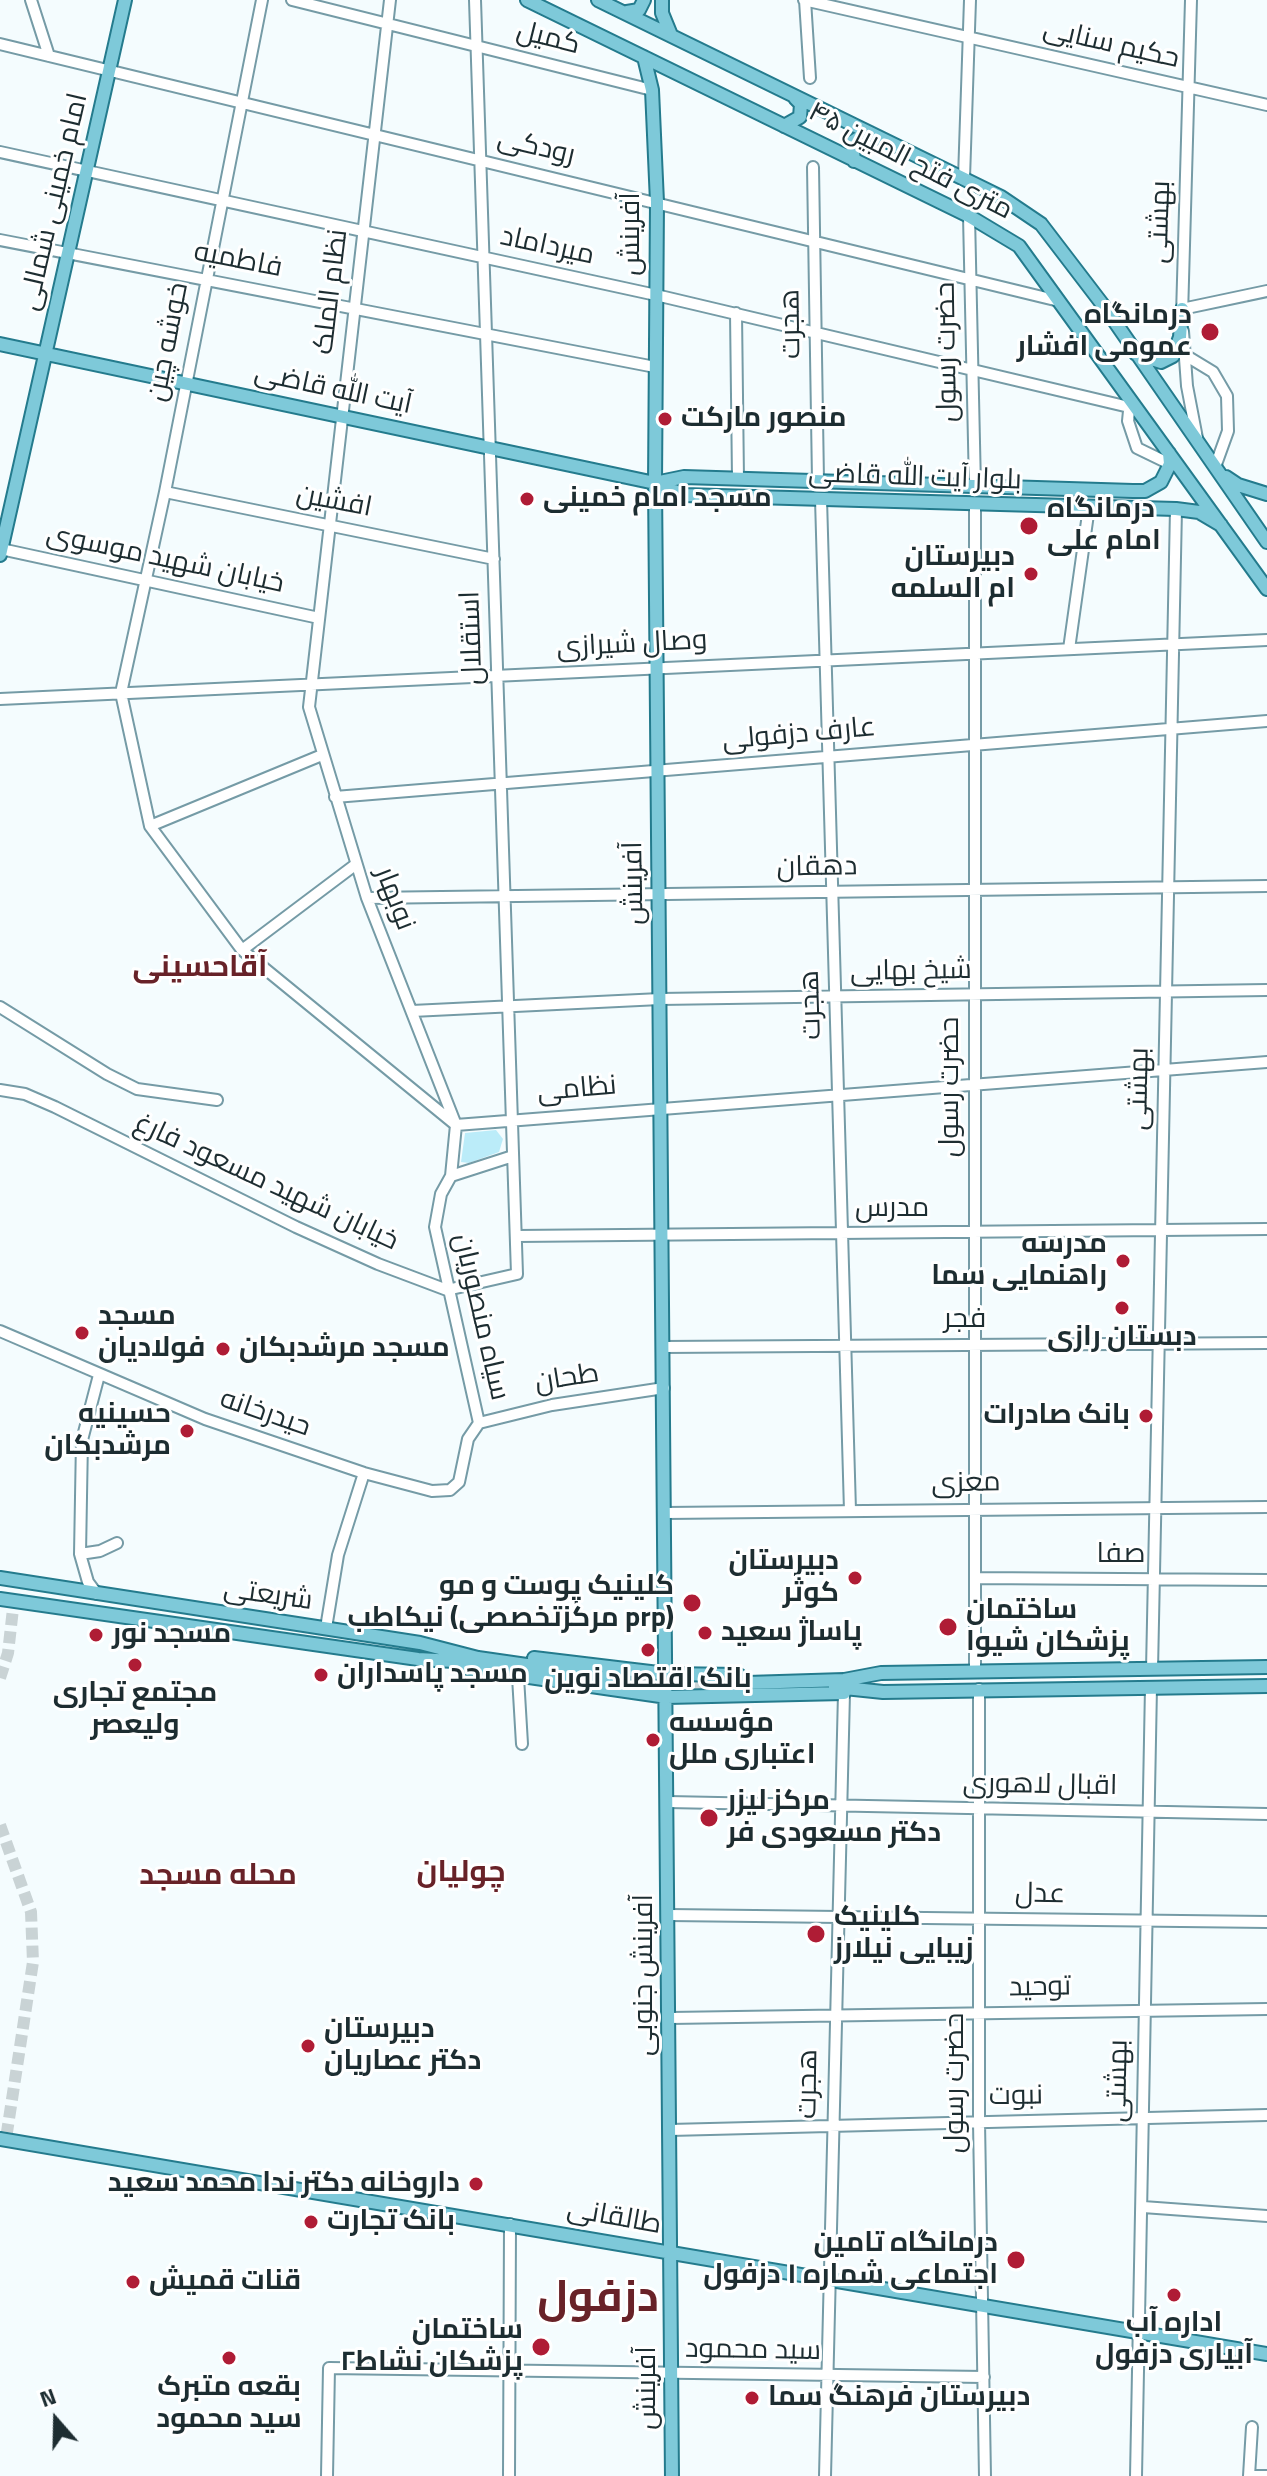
<!DOCTYPE html>
<meta charset="utf-8">
<style>
body{margin:0}
#map{position:relative;width:1267px;height:2476px;overflow:hidden;background:#f4fcfe;font-family:"Titillium Web",sans-serif}
canvas{display:block}
.north{position:absolute;left:16px;top:2380px;width:80px;height:80px;-webkit-text-stroke:6px #fff;paint-order:stroke;rotate:340deg;font-size:22px;font-weight:700;line-height:32px;text-align:center;color:#1d2d31}
.north::after{content:'';display:block;margin:auto;width:28px;height:36px;background:#1d2d31;clip-path:polygon(50% 0,100% 100%,50% 72%,0 100%)}
</style>
<div id="map">
<canvas width="1267" height="2476"></canvas>
<div class="north">N</div>
</div>
<script>
const c = document.querySelector('canvas').getContext('2d');
c.lineJoin = 'round';
function fill(path, color) {
  c.fillStyle = color;
  c.fill(path, 'evenodd');
}
function toPath(rows) {
  const path = new Path2D();
  for (const r of rows) {
    path.moveTo(r[0], r[1]);
    for (let i = 2; i < r.length; i += 2) path.lineTo(r[i], r[i + 1]);
  }
  return path;
}
function strokePath(path, color, width, dash) {
  c.strokeStyle = color;
  c.lineWidth = width;
  c.lineCap = dash ? 'butt' : 'round';
  c.setLineDash(dash || []);
  c.stroke(path);
}
function write(font, color, halo, rows, align = 'center') {
  c.font = font + ' "Titillium Web",Cairo,sans-serif';
  c.lineWidth = 6;
  c.setLineDash([]);
  c.textBaseline = 'middle';
  c.strokeStyle = halo;
  c.fillStyle = color;
  for (const [text, x, y, turn = 0] of rows) {
    c.save();
    c.translate(x, y);
    c.rotate((+turn || 0) * Math.PI / 180);
    c.textAlign = isNaN(turn) ? turn : align;
    if (halo) c.strokeText(text, 0, 0);
    c.fillText(text, 0, 0);
    c.restore();
  }
}
fill(toPath([
 [496,1130,503,1139,499,1152,469,1163,461,1162,465,1133]
]), '#bbecf9');
strokePath(toPath([
 [0,1678,8,1653,14,1600],
 [623,1684,715,1689],
 [0,1825,31,1912,33,1962,7,2132]
]), '#c9d3d5', 12, [12, 6]);
const minor = toPath([
 [31,0,49,56],
 [262,0,165,492,121,693,150,826,242,950,456,1125,1267,1062],
 [292,0,652,90],
 [390,0,309,707,367,898,456,1125,451,1176,441,1194,435,1227,479,1423],
 [804,0,1267,105],
 [805,0,810,78],
 [0,44,1059,301],
 [0,152,656,295,1129,407],
 [813,167,818,480],
 [964,178,970,0],
 [969,216,975,487],
 [0,240,655,367],
 [1182,309,1267,291],
 [736,313,738,479],
 [1182,315,1191,0],
 [1183,331,1187,386,1197,438],
 [1185,355,1213,372,1227,396,1228,431,1215,467],
 [1130,401,1128,421,1137,448,1170,464],
 [165,492,494,559],
 [821,499,850,1510],
 [975,503,975,1671],
 [1,549,319,618],
 [1069,649,1089,507],
 [0,699,1267,640],
 [335,797,1267,721],
 [150,826,322,755],
 [367,898,1267,886],
 [242,950,355,865],
 [0,1007,107,1074,137,1089,217,1100],
 [412,1011,660,999,1267,990],
 [0,1090,25,1094,55,1107,296,1227,378,1264,447,1290,517,1274,475,0],
 [451,1176,513,1156],
 [517,1236,1267,1229],
 [0,1331,205,1419,364,1473,432,1491,450,1490,459,1482,468,1439,479,1423,552,1405,664,1388],
 [663,1347,1267,1343],
 [665,1513,1267,1507],
 [80,1554,100,1551,117,1543],
 [975,1578,1267,1580],
 [97,1594,88,1582,80,1554,82,1440,99,1375],
 [326,1628,338,1555,364,1473],
 [1152,1669,1176,509],
 [518,1677,522,1744],
 [979,1689,979,2122,985,2476],
 [668,1802,1267,1814],
 [669,1915,1267,1922],
 [670,2018,1267,2009],
 [670,2130,1267,2115],
 [1143,2207,1267,2216],
 [327,2476,329,2368,984,2377],
 [509,2476,510,2224],
 [825,2476,844,1693],
 [1136,2476,1151,1687],
 [1249,2476,1252,2427],
 [1253,2476,1267,2476]
]);
const major = toPath([
 [527,0,969,216,1019,246,1267,589],
 [598,0,1001,197,1041,224,1106,309,1267,542],
 [662,0,662,13,671,35],
 [627,12,639,10,644,0],
 [644,57,652,90,657,202,655,483,672,2476],
 [784,126,800,117,801,104,795,98],
 [854,161,852,142,868,132],
 [0,344,655,483,684,495,1176,509,1199,512,1221,525],
 [1136,354,1161,362,1173,356,1180,337,1182,309],
 [1226,477,1238,485,1267,494],
 [655,483,684,477,1133,491,1145,491,1161,482,1170,464,1169,453],
 [0,555,125,0],
 [0,1578,420,1643,478,1658,624,1679],
 [0,1599,418,1659,472,1662],
 [534,1658,667,1674,739,1675],
 [460,1667,667,1697,844,1693],
 [715,1684,844,1680,881,1673,1267,1667],
 [835,1687,883,1692,1267,1686],
 [0,2139,1267,2354]
]);
strokePath(minor, '#759ba6', 14);
strokePath(major, '#247b8d', 16);
strokePath(minor, '#fff', 10);
strokePath(major, '#7ec9d9', 12);
for (const [x, y, r, color] of [
 [1210,332,10,"#af1c35"],
 [665,419,8,"#af1c35"],
 [527,499,8,"#af1c35"],
 [1029,526,10,"#af1c35"],
 [1031,574,8,"#af1c35"],
 [1123,1261,8,"#af1c35"],
 [1122,1308,8,"#af1c35"],
 [82,1333,8,"#af1c35"],
 [223,1349,8,"#af1c35"],
 [1146,1416,8,"#af1c35"],
 [187,1431,8,"#af1c35"],
 [855,1578,8,"#af1c35"],
 [692,1603,10,"#af1c35"],
 [948,1627,10,"#af1c35"],
 [705,1633,8,"#af1c35"],
 [96,1635,8,"#af1c35"],
 [648,1650,8,"#af1c35"],
 [135,1665,8,"#af1c35"],
 [321,1675,8,"#af1c35"],
 [653,1740,8,"#af1c35"],
 [709,1818,10,"#af1c35"],
 [816,1934,10,"#af1c35"],
 [308,2046,8,"#af1c35"],
 [476,2184,8,"#af1c35"],
 [311,2222,8,"#af1c35"],
 [1016,2260,10,"#af1c35"],
 [133,2282,8,"#af1c35"],
 [1174,2295,8,"#af1c35"],
 [541,2347,10,"#af1c35"],
 [229,2358,8,"#af1c35"],
 [752,2398,8,"#af1c35"]
]) {
  const dot = new Path2D();
  dot.arc(x, y, r, 0, 2 * Math.PI);
  c.fillStyle = color;
  c.fill(dot);
  strokePath(dot, '#fff', 3);
}
write('28px', '#1d2d31', '#fff', [
 ["کمیل",548,39,14],
 ["حکیم سنایی",1111,45,13],
 ["رودکی",536,148,13],
 ["۴۵ متری فتح المبین",910,162,27],
 ["امام خمینی شمالی",55,202,-77],
 ["بهشتی",1161,222,-88],
 ["آفرینش",632,234,-90],
 ["میرداماد",547,247,12],
 ["فاطمیه",238,261,11],
 ["نظام الملک",332,292,-83],
 ["هجرت",792,324,-91],
 ["خوشه چین",169,342,-79],
 ["حضرت رسول",948,352,-91],
 ["آیت الله قاضی",333,390,12],
 ["بلوار آیت الله قاضی",915,478,2],
 ["افشین",334,502,11],
 ["خیابان شهید موسوی",165,560,12],
 ["استقلال",473,638,-92],
 ["وصال شیرازی",632,645,-3],
 ["عارف دزفولی",799,735,-5],
 ["دهقان",817,868,-1],
 ["آفرینش",635,883,-91],
 ["نوبهار",394,899,69],
 ["شیخ بهایی",911,972,-1],
 ["هجرت",812,1005,-92],
 ["حضرت رسول",951,1087,-90],
 ["بهشتی",1140,1089,-89],
 ["نظامی",577,1090,-5],
 ["خیابان شهید مسعود فارغ",266,1183,25],
 ["مدرس",892,1209],
 ["سیاه منصوریان",480,1317,77],
 ["فجر",965,1320],
 ["طحان",567,1379,-9],
 ["حیدرخانه",265,1414,19],
 ["معزی",966,1484,-1],
 ["صفا",1121,1555],
 ["شریعتی",268,1596,8],
 ["اقبال لاهوری",1040,1786,1],
 ["عدل",1040,1895,1],
 ["آفرینش جنوبی",645,1975,-90],
 ["توحید",1040,1988,-1],
 ["بهشتی",1119,2081,-89],
 ["حضرت رسول",956,2083,-90],
 ["هجرت",809,2084,-89],
 ["نبوت",1016,2097,-1],
 ["طالقانی",614,2218,10],
 ["سید محمود",753,2351,1],
 ["آفرینش",648,2388,-90]
]);
write('bold 28px', '#1d2d31', '#fff', [
 ["درمانگاه",1192,316,"right"],
 ["عمومی افشار",1192,348,"right"],
 ["منصور مارکت",681,419],
 ["مسجد امام خمینی",543,499],
 ["درمانگاه",1047,510],
 ["امام علی",1047,542],
 ["دبیرستان",1015,558,"right"],
 ["ام السلمه",1015,590,"right"],
 ["مدرسه",1107,1245,"right"],
 ["راهنمایی سما",1107,1277,"right"],
 ["مسجد",98,1317],
 ["فولادیان",98,1349],
 ["دبستان رازی",1122,1338,"center"],
 ["مسجد مرشدبکان",239,1349],
 ["حسینیه",171,1415,"right"],
 ["مرشدبکان",171,1447,"right"],
 ["بانک صادرات",1130,1416,"right"],
 ["دبیرستان",839,1562,"right"],
 ["کوثر",839,1594,"right"],
 ["کلینیک پوست و مو",674,1587,"right"],
 ["نیکاطب (مرکزتخصصی prp)",674,1619,"right"],
 ["ساختمان",966,1611],
 ["پزشکان شیوا",966,1643],
 ["پاساژ سعید",721,1633],
 ["مسجد نور",112,1635],
 ["مسجد پاسداران",337,1675],
 ["بانک اقتصاد نوین",648,1680,"center"],
 ["مجتمع تجاری",135,1694,"center"],
 ["ولیعصر",135,1726,"center"],
 ["مؤسسه",669,1724],
 ["اعتباری ملل",669,1756],
 ["مرکز لیزر",727,1802],
 ["دکتر مسعودی فر",727,1834],
 ["کلینیک",834,1918],
 ["زیبایی نیلارز",834,1950],
 ["دبیرستان",324,2030],
 ["دکتر عصاریان",324,2062],
 ["داروخانه دکتر ندا محمد سعید",460,2184,"right"],
 ["بانک تجارت",327,2222],
 ["درمانگاه تامین",998,2244,"right"],
 ["اجتماعی شماره ۱ دزفول",998,2276,"right"],
 ["قنات قمیش",149,2282],
 ["اداره آب",1174,2324,"center"],
 ["آبیاری دزفول",1174,2356,"center"],
 ["ساختمان",523,2331,"right"],
 ["پزشکان نشاط۲",523,2363,"right"],
 ["بقعه متبرک",229,2388,"center"],
 ["سید محمود",229,2420,"center"],
 ["دبیرستان فرهنگ سما",768,2398]
], 'left');
write('bold 30px', '#682228', '#fff', [
 ["آقاحسینی",200,969],
 ["چولیان",461,1874],
 ["محله مسجد",218,1877]
]);
write('bold 44px', '#682228', '#fff', [
 ["دزفول",598,2300]
]);
</script>
